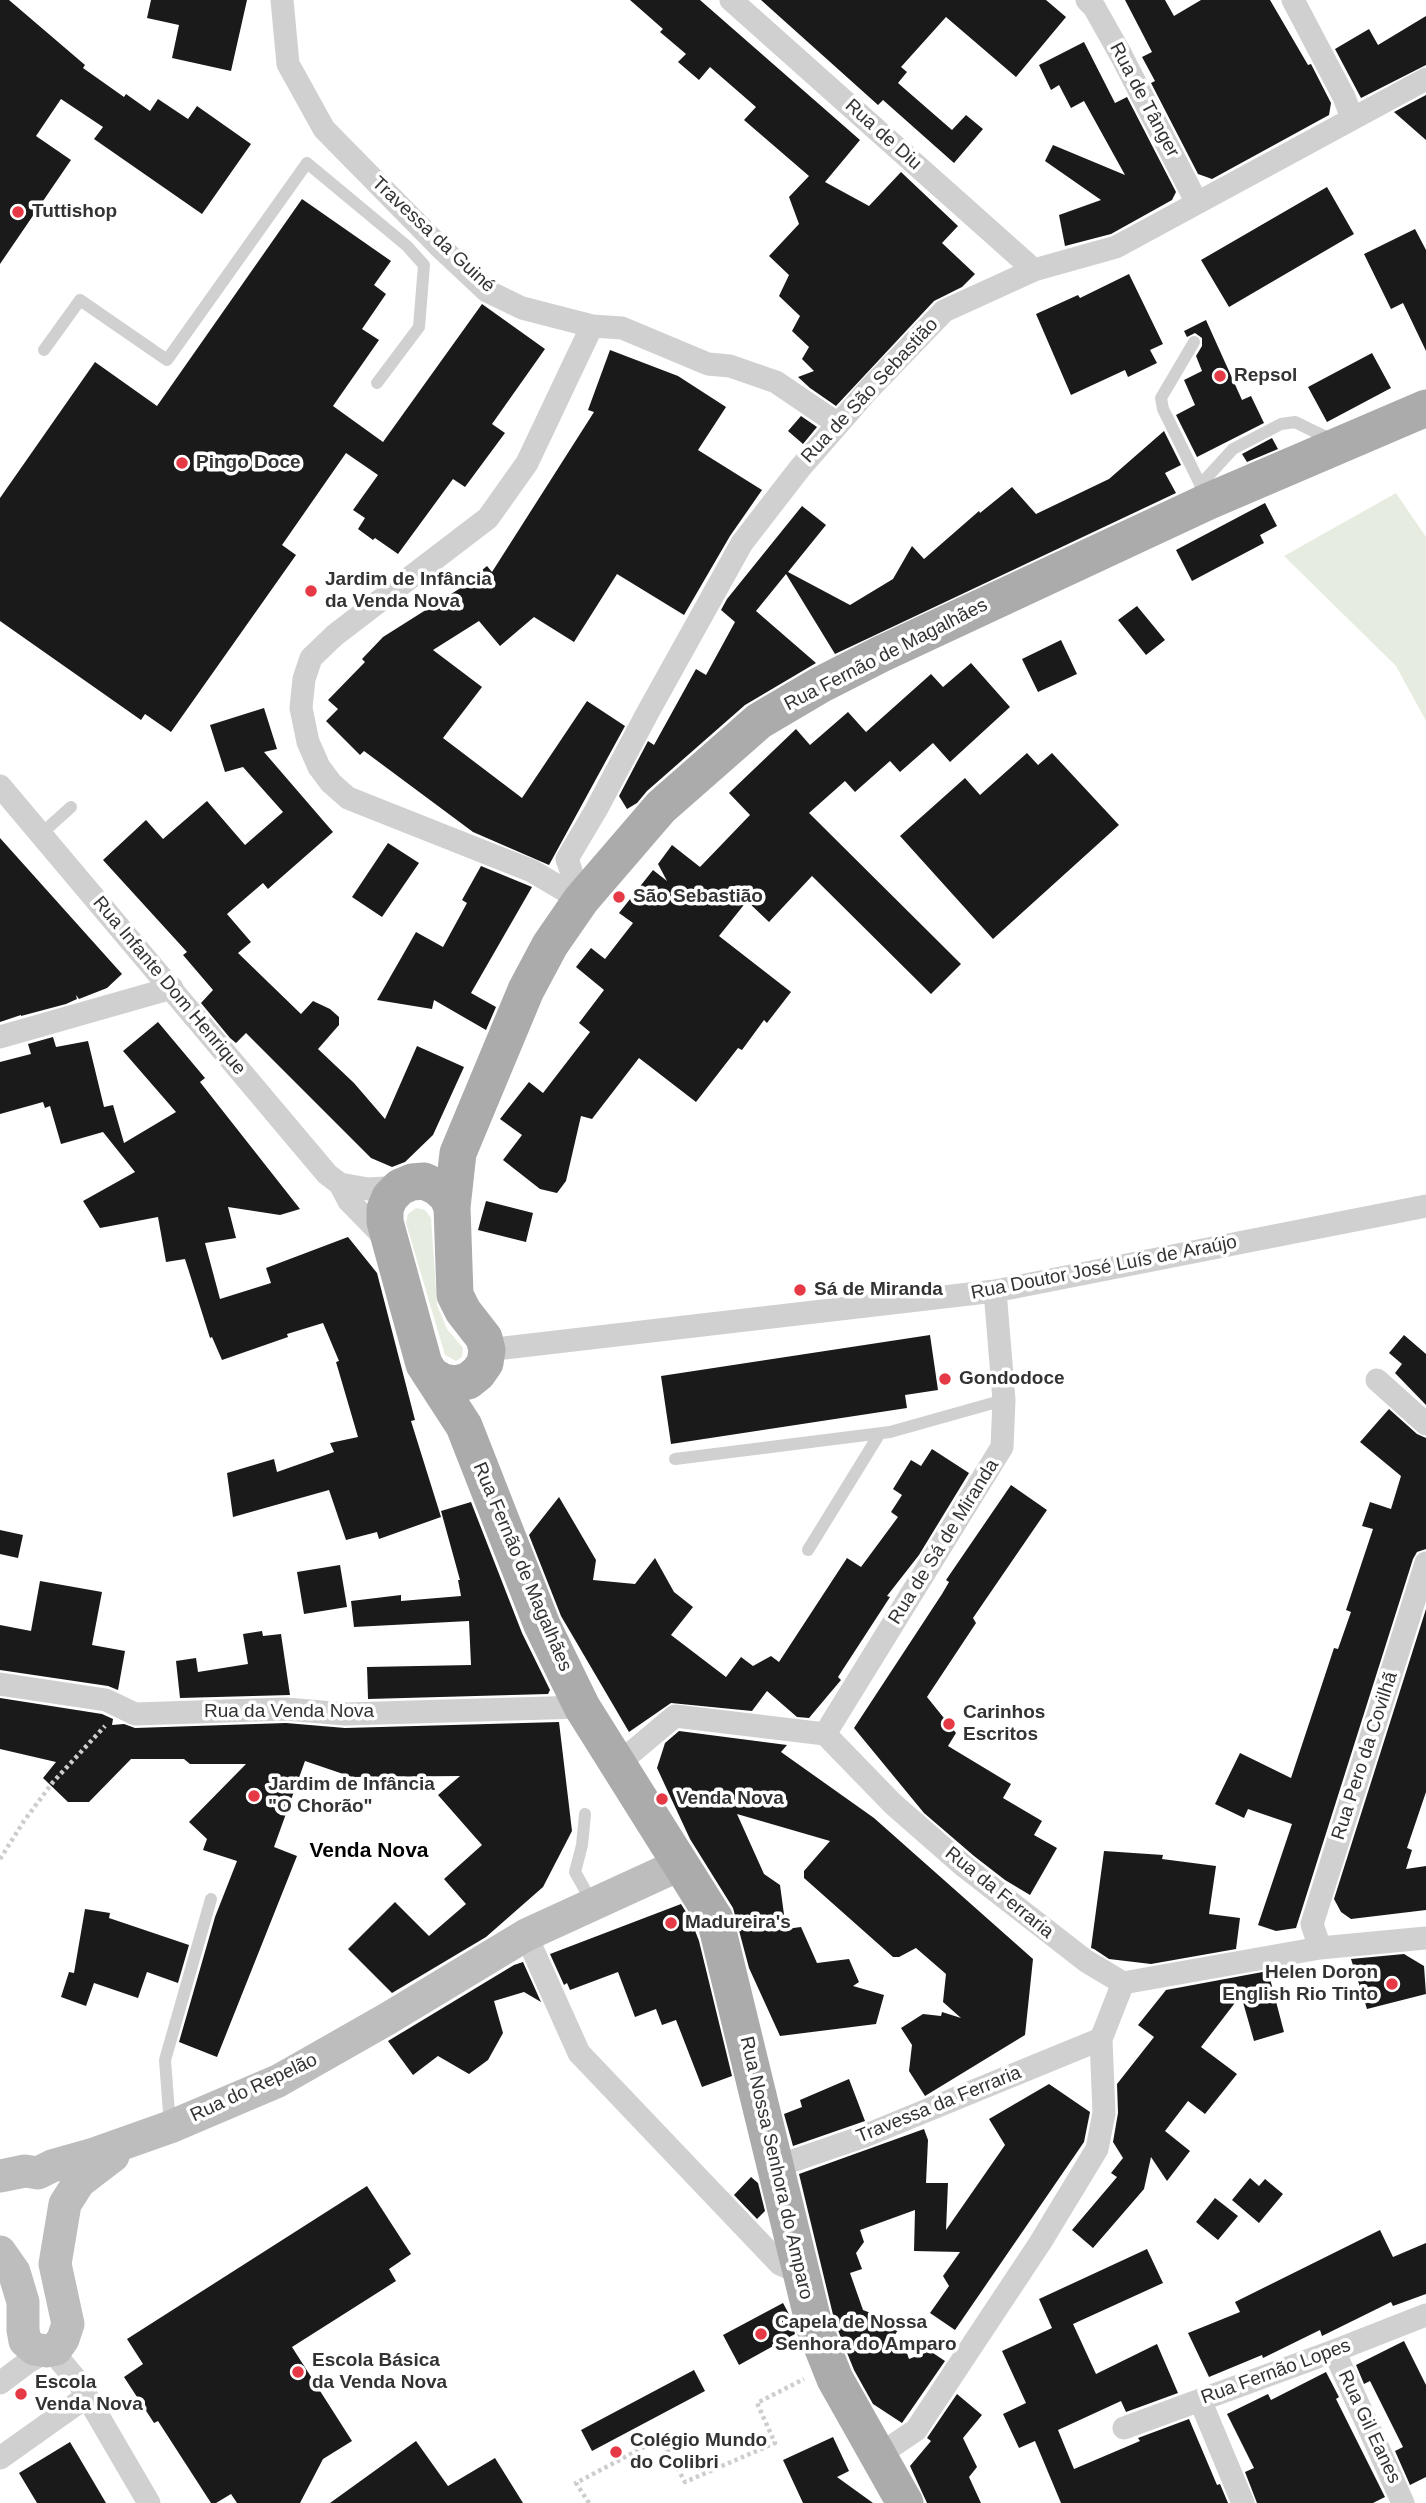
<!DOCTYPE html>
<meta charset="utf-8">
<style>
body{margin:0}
canvas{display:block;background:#fff}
</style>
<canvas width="1426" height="2503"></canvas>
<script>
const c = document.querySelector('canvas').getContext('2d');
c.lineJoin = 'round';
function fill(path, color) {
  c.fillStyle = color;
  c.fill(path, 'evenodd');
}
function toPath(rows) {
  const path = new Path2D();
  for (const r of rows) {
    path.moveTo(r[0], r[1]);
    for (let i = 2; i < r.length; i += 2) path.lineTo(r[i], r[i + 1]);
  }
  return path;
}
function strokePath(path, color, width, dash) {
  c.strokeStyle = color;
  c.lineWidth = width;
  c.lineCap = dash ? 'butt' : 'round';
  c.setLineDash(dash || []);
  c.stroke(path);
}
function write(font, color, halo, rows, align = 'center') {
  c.font = font + ' Helvetica,sans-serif';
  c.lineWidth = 7;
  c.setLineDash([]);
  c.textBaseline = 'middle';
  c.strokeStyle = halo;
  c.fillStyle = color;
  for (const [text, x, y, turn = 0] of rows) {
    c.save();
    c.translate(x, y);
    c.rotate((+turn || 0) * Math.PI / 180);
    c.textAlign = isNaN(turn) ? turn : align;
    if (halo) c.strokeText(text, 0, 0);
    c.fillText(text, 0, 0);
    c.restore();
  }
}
fill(toPath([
 [1396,493,1426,537,1426,721,1396,666,1284,556],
 [416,1208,425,1210,431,1218,437,1305,447,1329,463,1348,462,1357,456,1361,445,1355,406,1223,408,1214]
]), '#e6ecdf');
fill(toPath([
 [0,0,9,0,85,65,83,68,124,97,126,94,150,111,158,99,188,119,197,106,251,144,202,214,94,139,103,127,61,99,36,136,71,160,0,264],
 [151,0,247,0,231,71,172,58,179,25,147,18],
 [630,0,700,0,860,140,825,182,869,206,901,172,958,226,942,243,975,274,962,287,934,301,836,406,810,388,798,377,814,371,802,359,809,347,792,331,800,316,779,296,789,275,769,256,799,224,789,197,809,176,744,120,756,107,710,67,699,80,678,62,686,54,660,32,663,29],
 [761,0,1046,0,1066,17,1016,77,946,17,901,67,907,72,898,83,952,130,966,115,983,129,954,163,883,100,878,105],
 [1125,0,1165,0,1174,16,1201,0,1270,0,1308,65,1311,64,1331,103,1329,115,1212,179,1198,174,1151,83,1155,81,1142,57,1152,52],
 [1426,16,1426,65,1361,98,1335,49,1369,29,1378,45],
 [1084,42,1115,103,1127,97,1176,192,1172,200,1111,234,1065,246,1059,215,1101,200,1045,161,1053,145,1125,175,1084,101,1071,108,1059,85,1051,90,1039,65],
 [1426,95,1426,140,1394,112],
 [1327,187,1354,234,1229,307,1201,260],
 [302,199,391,261,374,285,386,294,362,329,379,340,333,406,383,442,482,304,545,349,492,424,505,433,465,487,453,479,398,554,375,538,373,540,358,529,365,518,353,510,378,475,346,453,282,545,296,555,171,732,145,714,141,720,0,621,0,498,95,362,157,406],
 [1415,229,1426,250,1426,351,1403,303,1391,309,1364,254],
 [1129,274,1163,344,1150,350,1157,363,1128,377,1125,370,1071,395,1036,314,1078,295,1080,298],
 [1206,320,1242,400,1251,396,1264,423,1197,457,1176,415,1195,405,1184,380,1202,371,1196,356,1202,346,1202,338,1195,333,1187,337,1184,331],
 [610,350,678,376,726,407,698,450,762,490,730,536,684,615,617,574,574,642,534,617,500,646,479,621,433,650,482,687,443,738,522,798,587,701,625,726,549,865,473,832,364,751,360,755,326,721,338,709,328,700,365,662,362,659,383,637,459,589,487,566,492,572,594,412,588,410],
 [1372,353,1391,388,1327,422,1308,387],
 [801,416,817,427,803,444,788,431],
 [1164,431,1181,465,1165,473,1176,493,835,654,786,574,756,611,816,663,745,705,647,791,637,803,627,809,619,796,648,741,654,745,696,669,706,675,735,622,721,610,727,599,802,506,826,525,788,572,850,605,893,579,912,546,924,559,979,511,980,513,1012,487,1036,514,1109,479],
 [1272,438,1278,449,1247,462,1242,454],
 [1265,503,1277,526,1260,535,1264,543,1192,581,1176,550],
 [1137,606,1165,640,1146,655,1118,620],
 [1061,640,1077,674,1038,692,1022,659],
 [971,663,1010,707,950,762,933,743,900,772,890,761,855,792,845,781,809,813,961,964,931,994,812,876,769,922,747,901,719,936,791,992,767,1023,764,1020,742,1050,738,1048,696,1102,639,1058,592,1119,581,1116,566,1181,557,1193,540,1189,503,1160,522,1135,500,1119,529,1082,543,1093,590,1032,579,1023,604,990,576,967,591,948,605,959,633,923,619,913,653,870,667,881,658,864,672,845,700,867,750,815,729,793,796,729,810,745,848,712,866,732,931,674,943,687],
 [264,708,277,749,264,752,333,832,268,889,263,883,227,914,251,942,238,953,301,1014,313,1001,330,1009,339,1017,339,1025,318,1049,354,1083,385,1119,417,1046,464,1067,433,1135,405,1162,392,1167,371,1158,246,1033,236,1043,230,1038,201,1003,213,990,183,955,187,952,103,860,146,820,163,839,207,801,245,845,283,812,243,767,225,772,210,725],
 [1027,753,1038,765,1052,753,1119,825,993,939,900,836,965,778,980,795],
 [0,838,122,974,107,988,79,999,76,995,77,999,66,1004,21,1016,21,1015,0,1022],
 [388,843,419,863,382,917,352,897],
 [481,866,532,887,471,993,496,1007,486,1030,434,1000,432,1009,377,1000,416,932,443,947,467,903,462,900],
 [158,1022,205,1078,200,1082,300,1209,280,1215,228,1207,236,1238,205,1243,220,1299,271,1283,266,1268,348,1237,377,1273,415,1420,411,1421,441,1517,379,1539,377,1532,346,1540,329,1490,233,1517,227,1473,274,1459,277,1472,334,1452,330,1443,358,1437,336,1362,339,1361,323,1323,287,1334,288,1337,222,1360,212,1337,210,1338,185,1259,166,1262,158,1217,100,1228,83,1201,135,1172,103,1132,61,1144,50,1106,45,1108,43,1102,0,1114,0,1062,31,1054,28,1044,53,1037,56,1047,88,1041,104,1107,113,1105,124,1143,176,1112,123,1051],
 [486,1201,533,1213,526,1242,478,1230],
 [930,1335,938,1390,905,1395,907,1408,671,1444,661,1376],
 [1404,1335,1426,1354,1426,1405,1395,1373,1402,1364,1389,1353],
 [1389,1409,1417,1434,1426,1438,1426,1549,1417,1552,1413,1559,1296,1928,1276,1931,1258,1925,1292,1824,1248,1809,1244,1818,1215,1804,1240,1753,1291,1778,1334,1648,1338,1649,1351,1612,1346,1610,1373,1529,1362,1526,1370,1502,1391,1509,1401,1476,1360,1442],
 [932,1449,969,1473,919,1555,887,1596,890,1597,838,1677,841,1680,809,1718,797,1717,767,1691,752,1711,671,1703,629,1732,561,1616,529,1535,559,1497,596,1560,593,1580,635,1584,655,1558,674,1592,693,1607,671,1635,726,1677,741,1657,753,1666,771,1656,779,1662,847,1558,861,1567,898,1517,891,1512,902,1495,893,1489,911,1460,921,1466],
 [1011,1485,1047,1510,973,1618,976,1623,927,1697,956,1733,948,1746,1011,1784,1003,1798,1042,1821,1034,1835,1057,1848,1030,1895,1005,1880,974,1856,924,1813,854,1728,942,1594,949,1582,946,1580],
 [471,1502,522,1633,550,1690,548,1694,368,1699,367,1667,471,1665,469,1621,354,1627,351,1601,401,1595,401,1601,461,1596,458,1580,460,1580,441,1511],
 [0,1530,23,1535,18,1558,0,1554],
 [340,1565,347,1607,304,1614,297,1572],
 [40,1581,102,1592,92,1645,125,1651,118,1690,108,1686,0,1670,0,1625,31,1631],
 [1426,1609,1426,1792,1407,1848,1412,1850,1406,1869,1426,1866,1426,1910,1351,1919,1341,1912,1334,1899],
 [262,1631,263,1636,281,1634,290,1695,180,1698,176,1661,196,1658,198,1672,248,1664,243,1634],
 [0,1698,102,1714,113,1719,112,1725,124,1724,135,1728,286,1723,345,1728,559,1722,572,1831,543,1887,486,1937,392,1993,348,1949,395,1902,429,1936,466,1904,444,1879,482,1845,438,1795,460,1776,352,1777,305,1761,274,1847,297,1856,217,2057,179,2042,215,1917,237,1861,203,1850,207,1839,189,1822,246,1764,190,1764,184,1759,131,1759,89,1802,68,1802,43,1778,56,1762,0,1749],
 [679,1731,787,1745,781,1752,874,1818,1033,1959,1025,2035,925,2096,909,2071,912,2045,901,2028,923,2014,941,2016,942,2012,961,2018,943,2002,946,1974,916,1948,899,1957,893,1957,804,1878,804,1871,830,1841,737,1814,764,1874,780,1885,786,1929,801,1927,817,1963,849,1959,859,1982,853,1986,884,1995,876,2024,780,2036,749,1968,733,1908,690,1839,657,1768,665,1743],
 [1104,1851,1163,1855,1162,1859,1216,1866,1209,1914,1240,1918,1236,1949,1151,1964,1109,1959,1094,1949,1091,1948],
 [681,1904,691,1920,699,1941,732,2076,702,2087,676,2020,662,2025,656,2009,635,2017,618,1972,570,1990,567,1983,564,1985,550,1954],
 [85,1909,110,1913,109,1918,189,1945,178,1983,147,1972,138,1998,94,1983,86,2006,61,1997,69,1972,74,1973],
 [1404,1954,1424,1966,1426,1994,1367,2009,1351,1959],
 [523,1962,541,2002,524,1992,494,2001,503,2033,488,2060,469,2074,438,2056,413,2075,388,2041,514,1965],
 [1268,1971,1284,2032,1254,2041,1241,1995,1201,2047,1237,2074,1205,2114,1188,2101,1165,2131,1190,2151,1167,2181,1151,2157,1144,2189,1093,2248,1072,2230,1117,2177,1111,2173,1123,2158,1113,2142,1118,2113,1117,2084,1154,2037,1138,2025,1166,1990],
 [849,2079,865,2121,793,2146,784,2114,802,2107,800,2100],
 [1049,2084,1090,2112,1084,2142,955,2330,930,2313,949,2286,943,2276,960,2252,914,2251,915,2210,860,2230,864,2242,856,2253,862,2269,850,2273,863,2310,901,2325,893,2338,904,2345,909,2359,930,2351,945,2361,902,2423,873,2404,854,2370,835,2323,799,2174,924,2129,928,2140,926,2183,948,2183,946,2230,1005,2145,989,2119],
 [751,2177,758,2183,765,2211,757,2219,734,2195],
 [1250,2178,1259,2186,1265,2179,1283,2194,1259,2223,1232,2200],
 [367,2186,411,2254,389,2269,396,2281,292,2347,352,2441,323,2459,300,2503,237,2503,231,2494,216,2503,211,2503,158,2421,154,2423,124,2377,143,2364,127,2339],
 [1215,2198,1238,2216,1218,2240,1196,2222],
 [1380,2230,1393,2257,1426,2243,1426,2294,1393,2306,1391,2302,1322,2336,1320,2330,1263,2358,1262,2355,1209,2377,1188,2333,1240,2312,1235,2302],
 [1147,2249,1163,2283,1073,2324,1096,2374,1157,2344,1178,2393,1126,2412,1121,2401,1058,2430,1074,2469,1140,2441,1138,2438,1189,2419,1217,2485,1220,2484,1228,2503,1061,2503,1035,2441,1019,2448,1003,2414,1026,2403,1002,2351,1052,2328,1039,2299],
 [783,2303,790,2316,795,2334,739,2365,723,2335],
 [1404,2341,1426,2385,1426,2477,1410,2485,1395,2451,1403,2447,1370,2381,1364,2384,1356,2365],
 [694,2370,705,2391,592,2451,581,2430],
 [1326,2372,1339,2397,1336,2399,1385,2497,1373,2503,1257,2503,1245,2472,1254,2468,1227,2414,1268,2394,1271,2400],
 [957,2394,982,2415,963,2438,977,2467,969,2477,981,2503,927,2503,910,2466,931,2441,927,2438],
 [833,2437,849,2471,837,2477,873,2503,803,2503,783,2460],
 [416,2441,448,2486,495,2458,523,2503,330,2503],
 [70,2442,106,2503,37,2503,19,2473]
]), '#1a1a1a');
strokePath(toPath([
 [0,1859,24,1821,53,1782,105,1726],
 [589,2503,576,2483,661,2438,685,2482,775,2443,757,2403,804,2379]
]), '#cdcdcd', 4.5, [3.5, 3.5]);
strokePath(toPath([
 [1194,342,1161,398,1163,409,1207,498],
 [44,350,80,300,167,360,307,163,407,246,424,265,419,327,377,383],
 [1200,485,1233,449,1281,424,1295,422,1334,441],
 [41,834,71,807],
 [675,1459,890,1432,1004,1400],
 [808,1550,880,1433],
 [585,1814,582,1845,575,1872,593,1904],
 [170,2126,165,2060,211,1899]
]), '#d0d0d0', 12);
strokePath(toPath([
 [282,0,288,64,324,129,439,246,487,291,522,308,592,326,622,328,708,364,730,366,776,382,838,424],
 [731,0,1034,270],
 [1087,0,1094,7,1121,55,1197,203],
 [1293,0,1344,97,1352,118],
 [0,786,327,1174,340,1184,349,1201,387,1240],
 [581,900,567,859,596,810,648,712,742,543,800,468,869,389,944,311,1034,270,1116,247,1426,79],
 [581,900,532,871,348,798,331,783,319,767,308,742,301,708,304,679,311,658,335,635,488,518,527,463,592,326],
 [0,1037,172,988],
 [340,1184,368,1189,400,1187],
 [487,1350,995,1291,1426,1206],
 [1377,1380,1426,1424],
 [0,1684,106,1700,135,1714,286,1709,345,1714,582,1707],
 [825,1734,1002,1447,1004,1400,995,1291],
 [619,1763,675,1716,825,1734,893,1804,965,1867,1086,1961,1123,1983,1320,1948,1426,1938],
 [526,1935,579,2053,780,2264,800,2273],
 [1320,1948,1312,1924,1426,1563],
 [775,2167,862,2137,1101,2039],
 [1334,2351,1403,2503],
 [0,2383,28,2362,47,2351,58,2358,79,2383,149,2503],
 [1200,2400,1243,2503],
 [1124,2428,1334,2351,1426,2315],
 [879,2455,916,2430,1040,2243,1097,2149,1104,2113,1101,2039,1123,1983],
 [0,2458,86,2397]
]), '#d0d0d0', 23);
strokePath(toPath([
 [0,2176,25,2171,38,2173,52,2166,91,2155,170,2127,278,2081,387,2019,526,1935,681,1864],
 [0,2252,14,2272,23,2302,23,2330,25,2341,34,2349,47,2351,56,2349,63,2339,68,2324,55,2264,65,2204,79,2182,113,2156]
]), '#bdbdbd', 33);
strokePath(toPath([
 [424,1181,437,1187,447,1196,452,1207,455,1295,463,1311,484,1338,487,1350,485,1363,478,1373,468,1381,455,1384,443,1382,431,1375,424,1364,385,1222,385,1209,390,1197,400,1187,412,1182,424,1181],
 [452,1207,458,1153,526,990,550,945,581,900,661,807,759,721,820,685,881,654,1209,501,1426,408],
 [431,1375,464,1426,542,1625,582,1707,715,1919,815,2329,835,2379,905,2503]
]), '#ababab', 37);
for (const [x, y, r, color] of [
 [18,212,7,"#e63946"],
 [1220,376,7,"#e63946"],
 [182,463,7,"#e63946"],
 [311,591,7,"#e63946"],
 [619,897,7,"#e63946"],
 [800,1290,7,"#e63946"],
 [945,1379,7,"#e63946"],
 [949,1724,7,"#e63946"],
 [254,1796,7,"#e63946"],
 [662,1799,7,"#e63946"],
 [671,1923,7,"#e63946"],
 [1392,1984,7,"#e63946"],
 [761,2334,7,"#e63946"],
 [298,2372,7,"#e63946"],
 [21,2394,7,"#e63946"],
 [616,2452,7,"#e63946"]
]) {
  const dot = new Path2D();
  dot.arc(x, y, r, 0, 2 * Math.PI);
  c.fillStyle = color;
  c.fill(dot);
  strokePath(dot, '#fff', 2.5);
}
write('19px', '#333', '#fff', [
 ["Rua de Tânger",1144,100,62],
 ["Rua de Diu",883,135,42],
 ["Travessa da Guiné",433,235,43],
 ["Rua de São Sebastião",870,391,-47],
 ["Rua Fernão de Magalhães",886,655,-27],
 ["Rua Infante Dom Henrique",169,986,50],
 ["Rua Doutor José Luís de Araújo",1104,1268,-11],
 ["Rua de Sá de Miranda",944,1542,-58],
 ["Rua Fernão de Magalhães",522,1567,67],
 ["Rua da Venda Nova",289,1712],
 ["Rua Pero da Covilhã",1365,1756,-72],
 ["Rua da Ferraria",999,1893,39],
 ["Rua do Repelão",254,2088,-25],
 ["Travessa da Ferraria",939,2105,-22],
 ["Rua Nossa Senhora do Amparo",776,2168,77],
 ["Rua Fernão Lopes",1276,2372,-20],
 ["Rua Gil Eanes",1369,2427,65]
]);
write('bold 19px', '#333', '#fff', [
 ["Tuttishop",32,212],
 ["Repsol",1234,376],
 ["Pingo Doce",196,463],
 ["Jardim de Infância",325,580],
 ["da Venda Nova",325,602],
 ["São Sebastião",633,897],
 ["Sá de Miranda",814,1290],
 ["Gondodoce",959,1379],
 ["Carinhos",963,1713],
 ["Escritos",963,1735],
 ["Jardim de Infância",268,1785],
 ["\"O Chorão\"",268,1807],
 ["Venda Nova",676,1799],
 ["Madureira's",685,1923],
 ["Helen Doron",1378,1973,"right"],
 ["English Rio Tinto",1378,1995,"right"],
 ["Capela de Nossa",775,2323],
 ["Senhora do Amparo",775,2345],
 ["Escola Básica",312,2361],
 ["da Venda Nova",312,2383],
 ["Escola",35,2383],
 ["Venda Nova",35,2405],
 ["Colégio Mundo",630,2441],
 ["do Colibri",630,2463]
], 'left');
write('bold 21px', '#000', '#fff', [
 ["Venda Nova",369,1851]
]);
</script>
